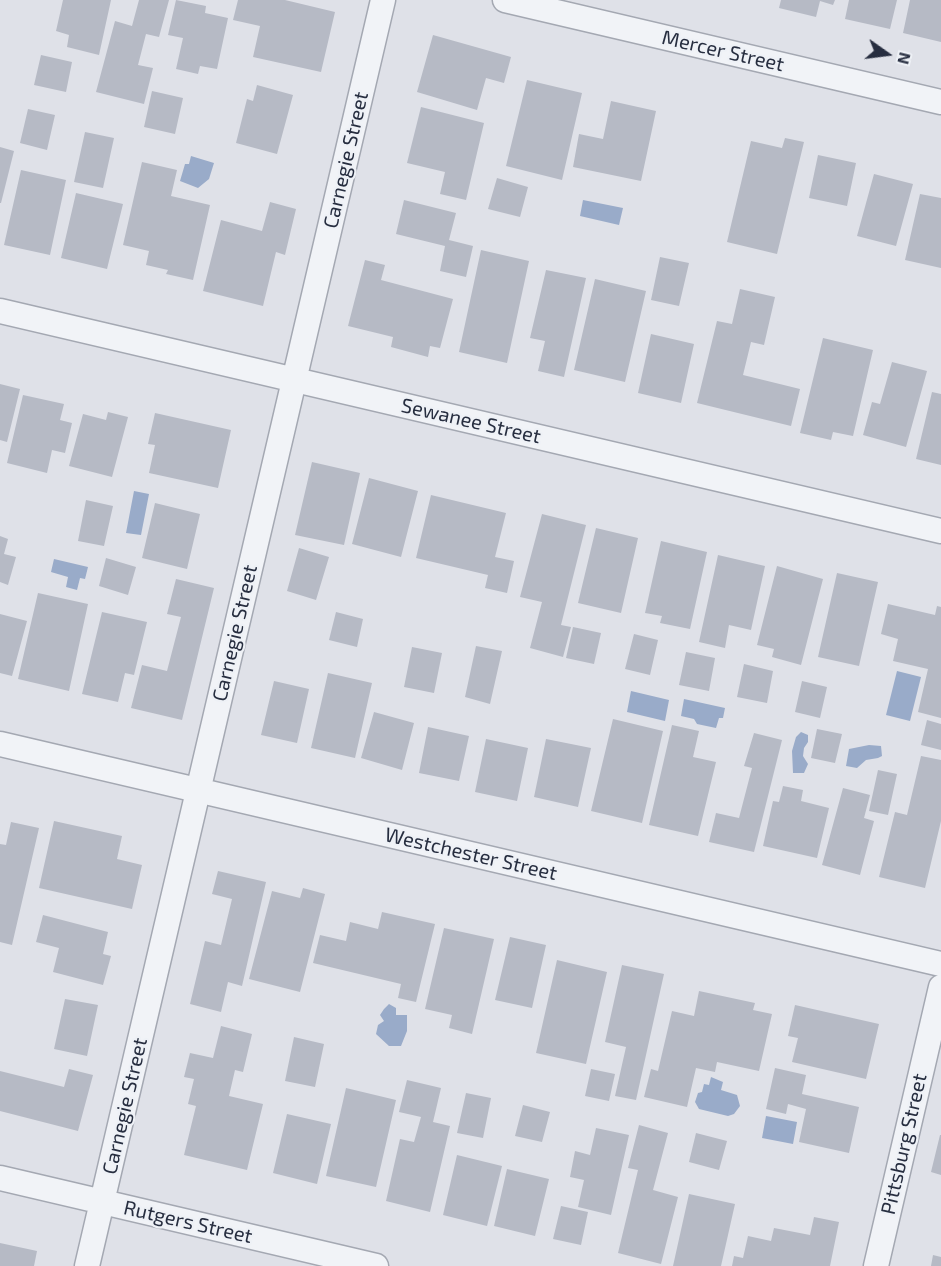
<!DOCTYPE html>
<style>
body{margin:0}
#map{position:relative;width:941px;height:1266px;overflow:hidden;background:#dfe1e8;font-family:"Exo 2",sans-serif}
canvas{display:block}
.north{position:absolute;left:857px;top:24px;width:60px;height:60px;-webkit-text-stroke:4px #eef1f6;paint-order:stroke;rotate:104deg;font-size:16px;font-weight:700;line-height:24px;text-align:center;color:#272e40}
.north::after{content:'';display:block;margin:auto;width:21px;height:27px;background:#272e40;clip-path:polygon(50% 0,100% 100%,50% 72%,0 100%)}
</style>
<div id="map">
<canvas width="941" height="1266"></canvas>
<div class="north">N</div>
</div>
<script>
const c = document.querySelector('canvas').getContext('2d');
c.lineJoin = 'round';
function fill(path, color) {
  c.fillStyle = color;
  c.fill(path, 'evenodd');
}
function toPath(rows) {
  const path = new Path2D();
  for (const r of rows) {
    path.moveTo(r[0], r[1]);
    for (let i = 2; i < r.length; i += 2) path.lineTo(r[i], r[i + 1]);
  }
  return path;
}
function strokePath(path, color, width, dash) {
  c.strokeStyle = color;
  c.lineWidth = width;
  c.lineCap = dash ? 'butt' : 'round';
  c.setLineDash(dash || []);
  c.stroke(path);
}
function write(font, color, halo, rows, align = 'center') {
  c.font = font + ' "Exo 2",sans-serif';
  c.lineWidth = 4.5;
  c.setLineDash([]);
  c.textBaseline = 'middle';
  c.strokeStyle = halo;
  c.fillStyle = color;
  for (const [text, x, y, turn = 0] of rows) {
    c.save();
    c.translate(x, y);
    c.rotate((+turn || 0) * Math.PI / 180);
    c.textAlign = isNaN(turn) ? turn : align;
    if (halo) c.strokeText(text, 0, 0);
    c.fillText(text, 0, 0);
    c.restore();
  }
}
fill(toPath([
 [191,156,214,163,209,179,198,188,180,181,185,164,189,164],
 [583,200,623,208,619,225,580,216],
 [134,491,149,494,141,535,126,533],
 [54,559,88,567,85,579,80,578,77,590,66,587,68,577,51,572],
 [897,671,921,677,910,721,886,715],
 [631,691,669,700,665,721,627,712],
 [684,699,725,708,723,718,719,718,716,728,697,724,694,719,681,716],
 [801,732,808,735,808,742,804,748,803,756,808,764,804,773,793,773,792,751,796,737],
 [869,745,881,746,882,756,878,758,866,760,857,768,846,766,849,749],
 [389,1004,396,1008,396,1015,407,1015,407,1031,401,1046,389,1046,376,1034,378,1025,384,1021,380,1015,384,1009],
 [711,1077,723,1082,721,1090,737,1095,740,1106,734,1114,728,1116,699,1109,695,1102,698,1093,702,1092,704,1084,709,1085],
 [766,1116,797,1122,793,1144,762,1138]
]), '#99abc9');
fill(toPath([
 [63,0,111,0,99,55,67,47,69,35,56,31],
 [139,0,169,0,159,37,146,34,138,65,153,68,144,104,96,92,115,21,132,26],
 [176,0,206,6,205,13,228,18,217,69,200,66,198,74,176,69,183,38,168,35],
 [238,0,285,0,335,12,321,72,253,57,260,26,233,20],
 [781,0,835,0,833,5,820,1,816,17,779,8],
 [849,0,897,0,890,29,845,19],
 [910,0,941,0,941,42,903,33],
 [433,35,511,57,504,83,486,78,477,110,417,92],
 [41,55,72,62,66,92,34,85],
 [527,80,582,93,562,180,506,166],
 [257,85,293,95,277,154,236,143,247,99,253,101],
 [152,91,183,98,175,134,144,127],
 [611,101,656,111,641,181,573,167,579,134,603,139],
 [421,107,484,123,466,200,440,194,445,172,407,163],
 [28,109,55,115,47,150,20,143],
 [85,132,114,138,103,188,74,182],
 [785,138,804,142,777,254,727,242,751,141,782,148],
 [0,147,14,151,1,203,0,203],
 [818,155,856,163,847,206,809,198],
 [142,162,177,170,171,196,210,205,193,280,166,274,168,270,146,265,149,251,123,245],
 [21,170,66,180,50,255,4,245],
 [874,174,913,184,896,246,857,236],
 [497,178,528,187,520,217,488,209],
 [76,193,123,204,107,269,61,258],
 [920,194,941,198,941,268,905,260],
 [404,200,456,213,449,240,473,246,466,277,440,271,445,246,396,234],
 [270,202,296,209,285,255,276,252,263,306,203,291,221,220,262,231],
 [481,250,529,261,507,363,459,352],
 [660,257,689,263,679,306,651,300],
 [365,260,385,265,381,280,453,299,440,348,430,346,428,357,391,347,393,337,348,326],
 [546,270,586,278,564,377,538,371,545,341,530,338],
 [595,279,646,291,625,382,574,370],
 [740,289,775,297,764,345,751,342,743,375,800,389,791,426,697,403,717,321,732,324],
 [651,334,694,344,681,403,638,393],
 [823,338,873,350,853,436,833,432,831,440,800,433],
 [892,362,927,371,906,447,863,435,872,402,880,404],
 [0,384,20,389,7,442,0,440],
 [932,392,941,394,941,465,916,459],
 [23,395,64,404,60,420,72,423,65,453,52,450,47,473,7,463],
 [108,412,128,417,112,477,69,466,83,414,106,420],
 [155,413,231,430,218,488,149,473,155,445,148,444],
 [312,462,360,473,344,545,295,535],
 [369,478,418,491,401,557,352,544],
 [431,495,506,513,495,557,514,561,507,593,485,588,488,575,416,558],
 [86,500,113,506,104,546,78,541],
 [155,503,200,514,187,569,142,558],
 [542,514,586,525,561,625,571,627,563,657,530,648,542,602,520,597],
 [596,528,638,538,621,613,578,603],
 [0,536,8,539,4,554,16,557,8,585,0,582],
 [661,541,707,552,690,629,660,623,662,616,645,613],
 [299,548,329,557,316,600,287,591],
 [718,555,765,566,751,630,729,625,725,648,699,642],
 [106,558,136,567,128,595,99,586],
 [777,566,823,579,801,665,772,657,774,649,757,645],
 [837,573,878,582,859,666,818,657],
 [176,579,214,588,182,720,131,708,142,665,167,671,181,617,167,614],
 [38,593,88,604,69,691,18,679],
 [888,604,935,615,937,606,941,607,941,718,918,712,928,669,893,661,898,639,881,634],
 [102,612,147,622,134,675,125,673,118,702,82,694],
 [336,612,363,619,357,647,329,640],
 [0,614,27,621,12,676,0,673],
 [573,627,601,633,594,664,566,658],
 [634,634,658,640,650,675,625,669],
 [476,646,502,651,490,704,465,697],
 [412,647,442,653,434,693,404,687],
 [686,652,715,658,709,691,679,685],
 [744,664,773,671,767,703,737,697],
 [328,673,372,683,355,758,311,748],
 [274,681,309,689,297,743,261,735],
 [802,681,827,687,820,718,795,712],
 [374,712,414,723,402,770,361,758],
 [613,719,663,731,642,823,591,811],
 [927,720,941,724,941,750,921,745],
 [672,725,699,731,693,757,716,762,698,836,649,825],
 [428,727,469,736,459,781,419,773],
 [817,729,842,734,835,763,811,758],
 [754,733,782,740,754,852,709,842,716,813,739,818,752,768,744,766],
 [486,739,528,748,517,801,475,792],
 [546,739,591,748,578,807,534,797],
 [921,756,941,760,941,821,925,888,879,877,895,812,907,815],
 [878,770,897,774,888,815,869,811],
 [783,786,803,790,801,801,829,808,817,858,763,846,773,801,779,802],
 [843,788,870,795,864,818,874,821,860,875,822,865],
 [54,821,122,836,117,859,142,865,132,909,39,888],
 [11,822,39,828,12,945,0,942,0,844,6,845],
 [218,871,266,882,242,986,228,982,221,1012,190,1004,205,941,221,945,232,899,212,894],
 [303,888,325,894,300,992,249,979,272,891,300,898],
 [382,912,435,924,416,1002,398,998,401,984,313,963,320,935,346,941,350,922,378,929],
 [43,915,108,932,103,954,111,956,103,985,53,972,59,948,36,942],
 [444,928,494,939,472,1034,449,1028,452,1015,425,1009],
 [510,937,546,945,532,1008,495,1000],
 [557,960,607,972,586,1064,536,1053],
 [622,965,664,974,636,1100,615,1096,626,1047,605,1042],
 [699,991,755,1003,753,1010,772,1014,759,1071,717,1062,715,1072,696,1068,687,1107,644,1097,651,1069,658,1071,672,1011,694,1016],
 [65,999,98,1005,87,1056,54,1049],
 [795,1005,879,1024,866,1079,792,1062,798,1038,788,1036],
 [221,1026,252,1034,243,1072,235,1070,229,1096,263,1104,247,1170,184,1155,196,1106,188,1104,194,1079,184,1077,190,1053,213,1058],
 [294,1037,324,1044,315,1087,285,1081],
 [775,1068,806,1075,802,1094,859,1107,849,1153,799,1142,806,1109,788,1104,786,1114,766,1109],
 [69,1069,93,1075,78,1131,0,1111,0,1071,64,1087],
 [591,1069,615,1074,609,1101,585,1096],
 [407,1080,441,1088,433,1122,450,1126,430,1212,386,1201,400,1139,414,1142,421,1117,399,1112],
 [346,1088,396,1100,376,1187,326,1176],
 [466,1093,491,1098,483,1138,457,1133],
 [523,1105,550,1112,542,1142,515,1136],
 [287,1114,331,1124,317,1184,273,1173],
 [639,1125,668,1133,653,1190,678,1197,661,1264,618,1253,638,1170,628,1168],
 [596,1128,629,1135,611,1215,578,1207,584,1180,570,1177,575,1151,590,1155],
 [696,1133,727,1141,719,1170,689,1162],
 [940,1135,941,1135,941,1175,931,1172],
 [457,1155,502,1166,487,1226,443,1215],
 [507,1169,549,1179,535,1236,494,1226],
 [689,1194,735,1204,721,1266,673,1266],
 [561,1206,588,1212,581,1245,553,1239],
 [814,1217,839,1222,830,1266,732,1266,734,1256,743,1258,748,1236,771,1241,774,1228,810,1235],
 [0,1243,37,1251,34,1266,0,1266],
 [933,1255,941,1257,941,1266,931,1266]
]), '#b6bac5');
const minor = toPath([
 [505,0,941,102],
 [0,311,941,531],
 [0,744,941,964],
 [0,1178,376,1266],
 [87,1266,383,0],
 [876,1266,941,987]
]);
strokePath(minor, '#a4a8b2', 27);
strokePath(minor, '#f1f3f7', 24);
write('20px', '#272e40', '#eef1f6', [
 ["Mercer Street",723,51,13],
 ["Carnegie Street",346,160,-77],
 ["Sewanee Street",471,421,13],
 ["Carnegie Street",235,633,-77],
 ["Westchester Street",471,854,13],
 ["Carnegie Street",125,1106,-77],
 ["Pittsburg Street",904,1144,-77],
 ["Rutgers Street",188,1222,13]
]);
</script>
